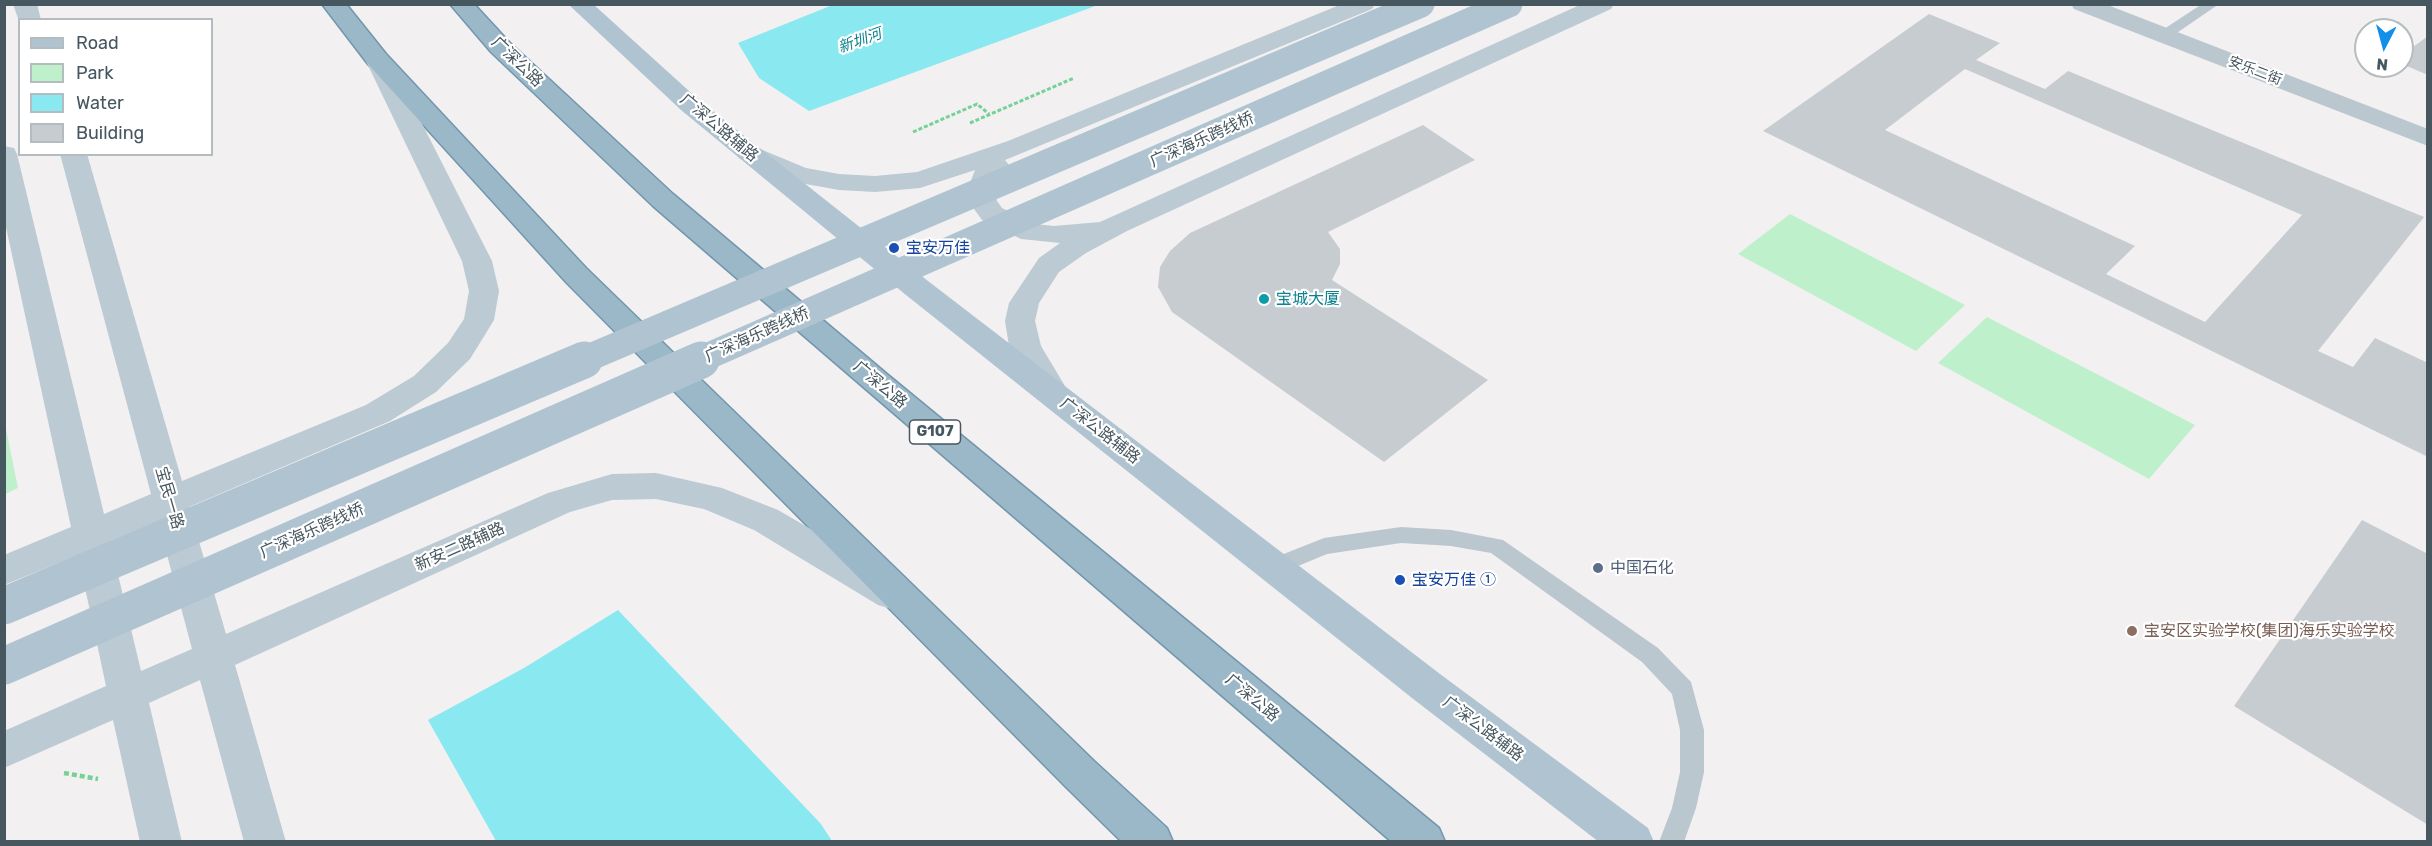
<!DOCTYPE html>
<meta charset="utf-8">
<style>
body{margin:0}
#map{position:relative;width:2432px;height:846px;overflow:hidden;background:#f3f0f1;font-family:Rubik,sans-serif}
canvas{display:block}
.frame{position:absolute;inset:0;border:6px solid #47575f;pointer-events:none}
.legend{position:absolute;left:18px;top:18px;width:195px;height:138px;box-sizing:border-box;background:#fff;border:2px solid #b5bcbf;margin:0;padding:8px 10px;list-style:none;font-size:18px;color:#47575f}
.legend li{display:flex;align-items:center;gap:12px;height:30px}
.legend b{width:30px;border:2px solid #b5bcbf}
.north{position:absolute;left:2354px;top:18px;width:60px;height:60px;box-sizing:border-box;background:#fff;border:2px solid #b5bcbf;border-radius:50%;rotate:186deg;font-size:16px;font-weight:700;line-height:24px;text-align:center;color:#47575f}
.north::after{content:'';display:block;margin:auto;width:21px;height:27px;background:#128feb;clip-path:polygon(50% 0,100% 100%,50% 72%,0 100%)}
</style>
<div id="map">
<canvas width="2432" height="846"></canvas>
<div class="frame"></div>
<ul class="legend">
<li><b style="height:8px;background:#afc4d0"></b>Road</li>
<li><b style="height:16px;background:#bef1cb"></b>Park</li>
<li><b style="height:16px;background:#8ae8f0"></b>Water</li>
<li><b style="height:16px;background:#c7ccd0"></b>Building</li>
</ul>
<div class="north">N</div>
</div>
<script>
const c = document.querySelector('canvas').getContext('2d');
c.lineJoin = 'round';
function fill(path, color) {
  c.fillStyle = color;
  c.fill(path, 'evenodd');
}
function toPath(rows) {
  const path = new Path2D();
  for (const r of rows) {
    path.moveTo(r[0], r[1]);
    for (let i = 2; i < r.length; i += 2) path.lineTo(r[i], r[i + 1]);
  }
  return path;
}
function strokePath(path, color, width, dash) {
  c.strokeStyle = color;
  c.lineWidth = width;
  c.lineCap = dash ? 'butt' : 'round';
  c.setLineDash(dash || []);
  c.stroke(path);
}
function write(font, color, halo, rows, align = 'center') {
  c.font = font + ' Rubik,"Noto Sans SC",sans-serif';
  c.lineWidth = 4.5;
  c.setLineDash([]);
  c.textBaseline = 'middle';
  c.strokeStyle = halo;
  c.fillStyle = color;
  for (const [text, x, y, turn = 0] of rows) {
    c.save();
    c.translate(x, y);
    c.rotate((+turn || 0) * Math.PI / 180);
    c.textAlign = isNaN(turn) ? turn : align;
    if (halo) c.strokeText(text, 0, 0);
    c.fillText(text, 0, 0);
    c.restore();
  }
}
fill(toPath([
 [1790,214,1965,305,1916,351,1738,254],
 [1987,317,2195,425,2149,479,1938,363],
 [5,424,18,488,5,494,4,494]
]), '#bef1cb');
fill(toPath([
 [835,4,1098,4,1098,5,809,111,759,78,738,43],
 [618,610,821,824,832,841,496,841,428,720,524,668]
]), '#8ae8f0');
fill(toPath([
 [1929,14,2000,43,1976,60,2045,89,2068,71,2424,217,2318,351,2353,367,2375,338,2428,363,2428,457,1763,131],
 [1965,69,2302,215,2205,322,2106,274,2135,246,1885,130],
 [2428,36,2428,75,2402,64,2402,55],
 [1423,125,1475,160,1328,232,1340,249,1340,264,1332,280,1488,380,1384,462,1172,312,1158,287,1160,267,1170,251,1190,233],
 [2362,520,2428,554,2428,825,2234,706]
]), '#c7ccd0');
const trunk = toPath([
 [322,4,346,4,386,54,586,268,1094,761,1167,828,1173,842,1122,842,1066,787,566,282,368,64,322,4],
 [450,4,474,4,509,42,673,194,888,375,1439,828,1445,842,1392,842,653,206,491,52,450,4]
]);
strokePath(trunk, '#7296ac', 3);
strokePath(toPath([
 [970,123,1074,78],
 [913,132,977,104,989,114]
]), '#74d197', 3, [4, 2]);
strokePath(toPath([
 [64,773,98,779]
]), '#74d197', 4.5, [5, 3]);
fill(toPath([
 [2202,4,2219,4,2168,39,2158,39,2158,33,2202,4],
 [1401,527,1451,530,1503,540,1658,648,1691,682,1704,730,1704,772,1696,808,1684,842,1659,842,1672,808,1680,772,1680,730,1672,694,1642,662,1491,553,1451,546,1401,543,1327,554,1274,576,1266,573,1263,567,1266,561,1324,538,1401,527]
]), '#bbc7ce');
fill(toPath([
 [2071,4,2105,4,2428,129,2428,146,2074,9,2071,4]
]), '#bbc7ce');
fill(toPath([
 [13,4,37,4,41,20,20,20,20,24,13,4],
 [1342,4,1375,4,1372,9,1005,160,1009,165,1000,176,996,188,997,201,1002,208,1035,224,1054,226,1100,222,1582,4,1614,4,1611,9,1127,231,1086,253,1059,272,1039,303,1035,321,1041,346,1071,396,1066,404,1055,408,1044,404,1009,346,1005,321,1009,303,1039,258,1060,243,1021,239,982,220,969,202,968,188,975,170,920,188,875,192,839,190,789,181,739,158,735,152,739,146,748,144,806,168,839,174,875,176,917,172,1008,141,1342,4],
 [377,52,386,54,389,59,492,261,499,291,494,320,470,359,436,392,390,421,189,507,226,634,548,493,612,474,656,473,722,488,778,510,904,583,909,594,904,605,891,609,878,605,754,530,704,509,656,499,612,500,570,512,235,665,286,842,244,842,200,680,149,703,182,842,140,842,113,720,4,768,4,731,106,686,78,555,4,585,4,555,71,527,4,218,4,146,14,148,17,154,104,514,151,494,60,154,87,154,182,481,366,405,414,376,448,343,464,319,469,291,462,261,365,59,368,54,377,52],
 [158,521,192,649,141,671,110,541,158,521]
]), '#bccad3');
fill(toPath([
 [568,4,593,4,699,100,928,281,1440,674,1648,828,1654,842,1599,842,1412,698,906,295,681,110,568,4]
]), '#afc4d0');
fill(trunk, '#9bb8c8');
strokePath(toPath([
 [581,361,1421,4],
 [697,361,1509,4]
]), '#afc4d0', 27);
strokePath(toPath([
 [4,606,584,360],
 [4,666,701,360]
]), '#afc4d0', 37);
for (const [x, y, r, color] of [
 [894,248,6,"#1a4fb4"],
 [1264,299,6,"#0f9aa8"],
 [1598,568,6,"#5c6f8a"],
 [1400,580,6,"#1a4fb4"],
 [2132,631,6,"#8d6e63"]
]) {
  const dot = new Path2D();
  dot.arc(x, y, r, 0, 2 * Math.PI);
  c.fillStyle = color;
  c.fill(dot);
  strokePath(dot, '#fff', 2);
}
write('14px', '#47575f', '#fff', [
 ["安乐二街",2255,71,21]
]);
write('italic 15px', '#0a818a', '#fff', [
 ["新圳河",860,41,-20]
]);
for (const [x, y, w] of [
 [935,432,51]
]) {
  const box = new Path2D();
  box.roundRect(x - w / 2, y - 12, w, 24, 4.5);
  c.fillStyle = '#fff';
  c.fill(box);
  strokePath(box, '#47575f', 1.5);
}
write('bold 15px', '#47575f', null, [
 ["G107",935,432]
]);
write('16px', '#47575f', '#fff', [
 ["广深公路",517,62,44],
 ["广深公路辅路",719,128,40],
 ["广深海乐跨线桥",1202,140,-24],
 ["广深海乐跨线桥",757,335,-24],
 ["广深公路",880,385,40],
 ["广深公路辅路",1100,431,38],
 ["宝民一路",169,498,74],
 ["广深海乐跨线桥",312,531,-24],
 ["新安二路辅路",460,547,-24],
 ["广深公路",1252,698,40],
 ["广深公路辅路",1483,729,37]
]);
write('16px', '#164399', '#fff', [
 ["宝安万佳",906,248],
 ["宝安万佳 ①",1412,580]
], 'left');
write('16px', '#0d838f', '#fff', [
 ["宝城大厦",1276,299]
], 'left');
write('16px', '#4e5e75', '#fff', [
 ["中国石化",1610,568]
], 'left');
write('16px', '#785e54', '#fff', [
 ["宝安区实验学校(集团)海乐实验学校",2144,631]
], 'left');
</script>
